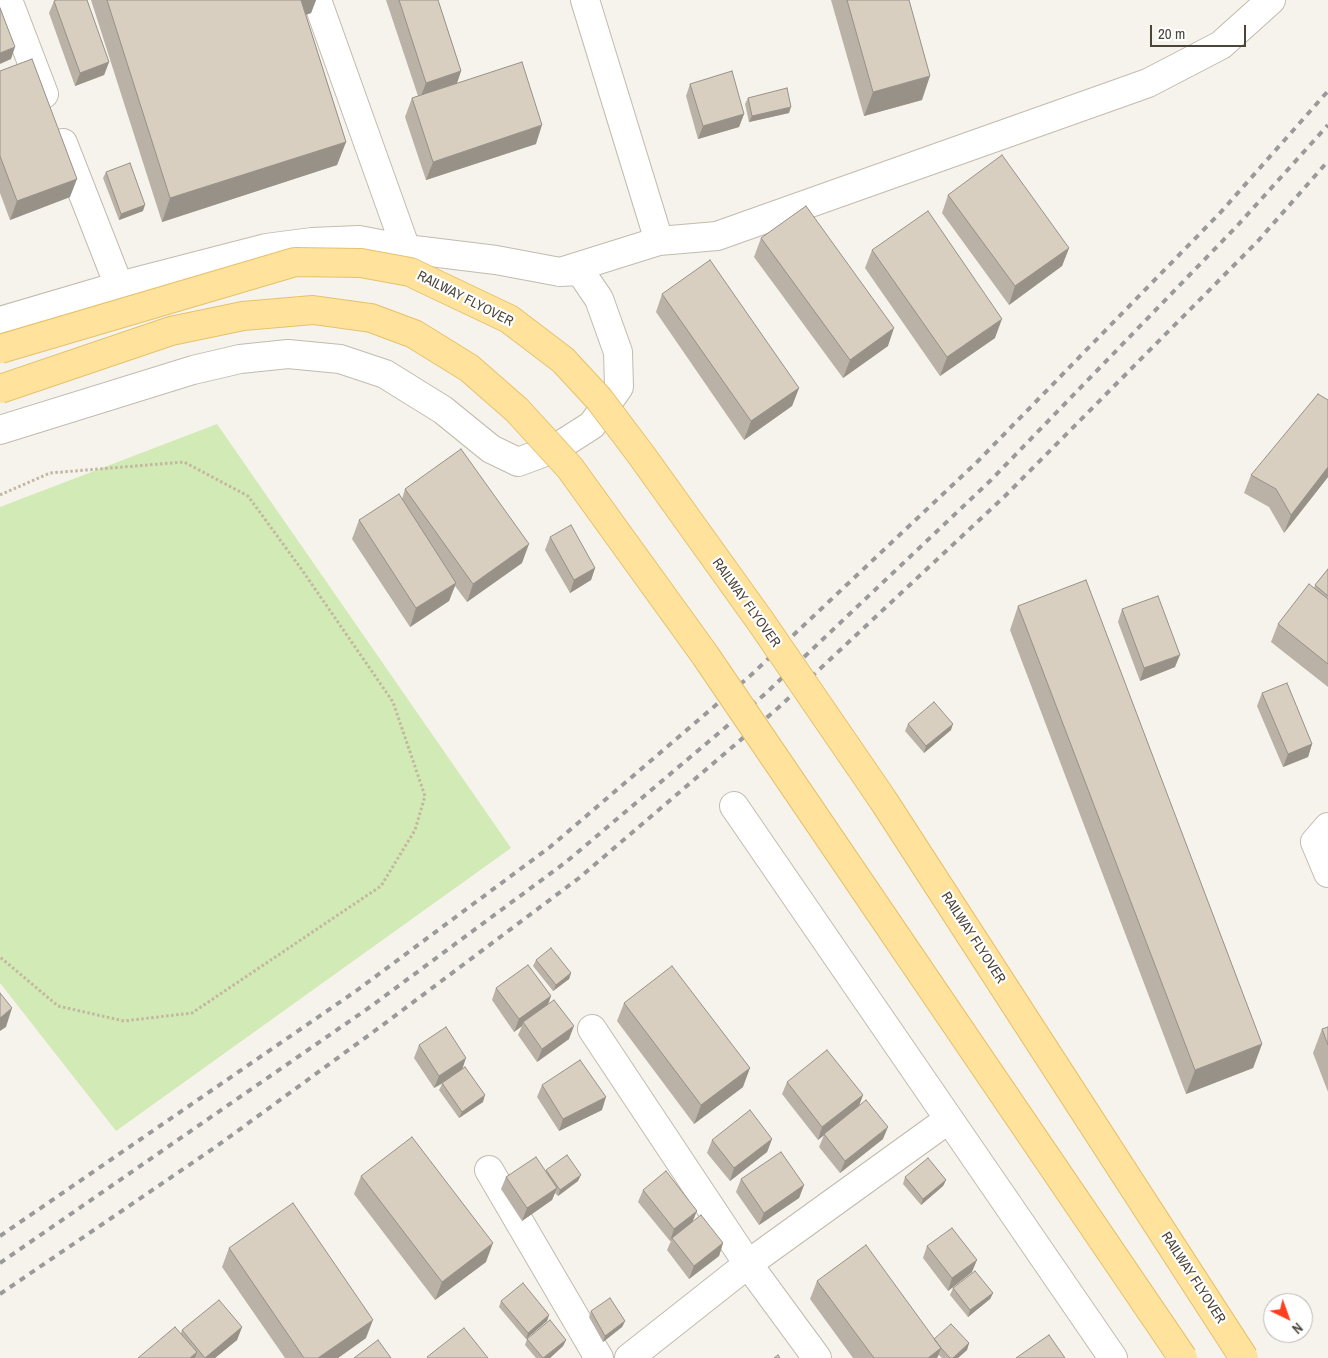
<!DOCTYPE html>
<style>
body{margin:0}
#map{position:relative;width:1328px;height:1358px;overflow:hidden;background:#f6f3ec;font-family:"Archivo Narrow",sans-serif}
canvas{display:block}
.north{position:absolute;left:1263px;top:1293px;width:50px;height:50px;box-sizing:border-box;background:#fff;border:1px solid #b7b4b0;border-radius:50%;rotate:138deg;font-size:14px;font-weight:700;line-height:20px;text-align:center;color:#4b4439}
.north::after{content:'';display:block;margin:auto;width:18px;height:22px;background:#fc3f1d;clip-path:polygon(50% 0,100% 100%,50% 72%,0 100%)}
.scale{position:absolute;left:1150px;top:25px;width:96px;height:22px;box-sizing:border-box;border:2px solid #4b4439;border-top:0;padding-left:6px;font-size:15px;line-height:18px;white-space:nowrap;color:#4b4439;-webkit-text-stroke:4px #fff;paint-order:stroke}
</style>
<div id="map">
<canvas width="1328" height="1358"></canvas>
<div class="north">N</div>
<div class="scale">20 m</div>
</div>
<script>
const c = document.querySelector('canvas').getContext('2d');
c.lineJoin = 'round';
function fill(path, color) {
  c.fillStyle = color;
  c.fill(path, 'evenodd');
}
function toPath(rows) {
  const path = new Path2D();
  for (const r of rows) {
    path.moveTo(r[0], r[1]);
    for (let i = 2; i < r.length; i += 2) path.lineTo(r[i], r[i + 1]);
  }
  return path;
}
function strokePath(path, color, width, dash) {
  c.strokeStyle = color;
  c.lineWidth = width;
  c.lineCap = dash ? 'butt' : 'round';
  c.setLineDash(dash || []);
  c.stroke(path);
}
function write(font, color, halo, rows, align = 'center') {
  c.font = font + ' "Archivo Narrow",sans-serif';
  c.lineWidth = 4.5;
  c.setLineDash([]);
  c.textBaseline = 'middle';
  c.strokeStyle = halo;
  c.fillStyle = color;
  for (const [text, x, y, turn = 0] of rows) {
    c.save();
    c.translate(x, y);
    c.rotate((+turn || 0) * Math.PI / 180);
    c.textAlign = isNaN(turn) ? turn : align;
    if (halo) c.strokeText(text, 0, 0);
    c.fillText(text, 0, 0);
    c.restore();
  }
}
fill(toPath([
 [217,424,511,848,116,1131,0,983,0,507]
]), '#d2eab5');
const minor = toPath([
 [8,0,44,94],
 [317,0,406,249],
 [585,0,659,241],
 [63,143,119,286],
 [0,321,119,286,266,248,312,242,359,240,406,249,496,260,560,272,659,241,717,236,1148,83,1221,45,1271,0],
 [0,430,193,370,240,359,288,354,340,359,385,374,443,410,491,449,518,462,556,448,592,425,619,387,618,352,599,299,580,271,560,272],
 [734,806,1113,1358],
 [1328,827,1315,842,1328,873],
 [592,1029,748,1264,817,1358],
 [489,1170,599,1358],
 [629,1358,748,1264,949,1119]
]);
strokePath(minor, '#c2bbae', 30);
strokePath(toPath([
 [0,495,50,473,184,462,248,496,302,570,393,702,425,796,415,830,381,886,192,1013,124,1021,58,1006,0,957]
]), '#c4b79f', 3, [2.5, 2.5]);
strokePath(minor, '#fff', 28);
strokePath(toPath([
 [0,1236,356,991,550,847,751,675,977,462,1220,213,1328,91],
 [0,1263,370,1007,566,862,765,694,991,480,1237,226,1328,125],
 [0,1294,217,1146,380,1027,579,878,778,708,1005,496,1258,241,1328,161]
]), '#9a9a9a', 4, [6, 6]);
const majorBridge = toPath([
 [0,349,295,262,361,263,410,272,509,319,563,360,599,399,642,456,761,622,883,800,1244,1358],
 [0,389,171,331,243,316,313,310,371,318,414,334,469,368,517,410,570,468,705,655,1183,1358]
]);
strokePath(majorBridge, '#e6c16a', 30, []);
strokePath(majorBridge, '#ffe39c', 28);
fill(toPath([
 [91,0,316,0,311,13,306,15,346,142,337,165,162,222],
 [386,0,438,0,461,71,457,83,536,144,426,180,405,117,412,98,418,96],
 [831,0,909,0,922,100,864,116],
 [54,1,109,62,104,75,75,86,49,13],
 [0,71,70,197,10,220,0,193],
 [690,84,744,114,739,127,698,139,686,96],
 [748,98,789,113,749,122,745,104],
 [106,172,143,211,119,220,103,178],
 [948,195,1069,248,1062,266,1009,305,942,213],
 [761,238,888,346,843,378,754,257],
 [872,250,995,338,940,376,865,268],
 [662,294,799,388,792,406,744,440,656,312],
 [1328,400,1328,477,1284,533,1269,507,1244,493,1251,475],
 [405,489,522,563,467,602,455,586,449,601,410,627,352,539,359,520,402,499],
 [550,537,595,568,591,580,570,593,545,550],
 [1328,569,1328,687,1271,642,1278,624,1314,588,1315,585],
 [1018,606,1262,1044,1253,1068,1186,1094,1010,630],
 [1122,609,1175,667,1140,681,1118,622],
 [1262,693,1312,744,1308,757,1283,767,1257,706],
 [908,724,951,730,924,753,905,731],
 [536,960,571,973,569,979,553,991,533,966],
 [496,988,551,996,548,1005,569,1039,537,1062,518,1035,522,1026,514,1032,492,1000],
 [624,1003,743,1087,694,1124,617,1021],
 [1328,1027,1328,1092,1313,1053,1322,1029],
 [419,1045,462,1068,483,1102,459,1118,439,1090,442,1084,434,1088,414,1058],
 [787,1082,863,1095,859,1106,883,1139,840,1173,819,1147,824,1135,818,1140,782,1094],
 [542,1085,602,1110,559,1131,537,1097],
 [772,1139,767,1152,730,1181,707,1153,712,1140],
 [545,1171,578,1181,558,1196,555,1193,552,1200,522,1221,501,1189,506,1177],
 [361,1176,486,1262,435,1300,354,1194],
 [905,1177,946,1180,943,1186,921,1205,903,1184],
 [741,1179,804,1185,799,1198,759,1225,736,1192],
 [643,1190,693,1221,723,1243,719,1256,689,1279,667,1250,671,1241,670,1241,638,1202],
 [927,1246,972,1272,948,1291,923,1258],
 [229,1248,366,1338,338,1358,285,1358,222,1267],
 [817,1281,934,1339,969,1343,967,1350,958,1358,942,1358,939,1355,937,1358,853,1358,810,1299],
 [953,1288,993,1293,990,1299,968,1317,950,1295],
 [501,1301,549,1315,547,1321,526,1339,499,1307],
 [591,1311,625,1321,622,1327,603,1342,589,1317],
 [242,1327,237,1340,215,1358,138,1358,181,1333,182,1330],
 [527,1339,566,1340,563,1346,550,1358,536,1358,525,1345]
]), '#bab2a6');
fill(toPath([
 [298,0,316,0,311,13,291,20],
 [15,47,11,59,0,64,0,53],
 [109,62,104,75,75,86,80,73],
 [461,71,455,89,419,101,426,83],
 [930,76,922,100,864,116,873,92],
 [791,107,789,113,749,122,752,116],
 [744,114,739,127,698,139,703,126],
 [542,125,536,144,426,180,433,162],
 [346,142,337,165,162,222,170,198],
 [77,179,70,197,10,220,17,201],
 [145,205,143,211,119,220,121,214],
 [1069,248,1062,266,1009,305,1015,286],
 [1002,319,995,338,940,376,947,357],
 [894,328,888,346,843,378,850,360],
 [799,388,792,406,744,440,751,421],
 [1328,467,1328,477,1284,533,1291,515],
 [529,544,522,563,467,602,473,584],
 [595,568,591,580,570,593,574,580],
 [456,583,449,601,410,627,416,608],
 [1180,655,1175,667,1140,681,1144,668],
 [953,724,951,730,924,753,926,746],
 [1312,744,1308,757,1283,767,1288,754],
 [571,973,569,979,553,991,556,985],
 [551,996,546,1009,523,1022,522,1026,514,1032,519,1019],
 [12,1008,6,1027,0,1031,0,1018],
 [574,1026,569,1039,537,1062,542,1049],
 [1262,1044,1253,1068,1186,1094,1195,1070],
 [466,1058,462,1070,434,1088,439,1076],
 [750,1068,743,1087,694,1124,701,1105],
 [485,1095,483,1102,459,1118,462,1112],
 [863,1095,858,1108,818,1140,822,1127],
 [606,1097,602,1110,559,1131,563,1119],
 [888,1127,883,1139,840,1173,845,1161],
 [772,1139,767,1152,730,1181,734,1168],
 [581,1175,578,1181,558,1196,560,1190],
 [946,1180,943,1186,921,1205,923,1199],
 [804,1185,799,1198,759,1225,764,1213],
 [557,1188,552,1200,522,1221,527,1208],
 [697,1211,692,1223,672,1238,670,1241,674,1229],
 [493,1243,486,1262,435,1300,442,1282],
 [723,1243,719,1256,689,1279,694,1266],
 [977,1260,972,1272,948,1291,952,1278],
 [993,1293,990,1299,968,1317,970,1310],
 [549,1315,547,1321,526,1339,528,1333],
 [373,1320,366,1338,338,1358,318,1358],
 [625,1321,622,1327,603,1342,605,1336],
 [242,1327,237,1340,215,1358,205,1358],
 [566,1340,563,1346,550,1358,544,1358],
 [969,1343,967,1350,958,1358,953,1358],
 [941,1348,937,1358,928,1358],
 [197,1352,195,1358,190,1358]
]), '#979187');
const building = toPath([
 [56,0,87,0,109,62,80,73,54,1,56,0],
 [107,0,301,0,346,142,170,198,107,0],
 [399,0,438,0,461,71,426,83,399,0],
 [847,0,909,0,930,76,873,92,847,0],
 [0,8,15,47,0,53,0,8],
 [32,59,77,179,17,201,0,156,0,71,32,59],
 [522,62,542,125,433,162,412,98,522,62],
 [732,71,744,114,703,126,690,84,732,71],
 [787,88,791,107,752,116,748,98,787,88],
 [1002,155,1069,248,1015,286,948,195,1002,155],
 [130,163,145,205,121,214,106,172,130,163],
 [806,206,894,328,850,360,761,238,806,206],
 [928,211,1002,319,947,357,872,250,928,211],
 [710,260,799,388,751,421,662,294,710,260],
 [1318,394,1328,400,1328,467,1291,515,1276,489,1251,475,1318,394],
 [461,449,529,544,473,584,405,489,461,449],
 [399,494,456,583,416,608,359,520,399,494],
 [571,525,595,568,574,580,550,537,571,525],
 [1328,569,1328,596,1315,585,1328,569],
 [1086,580,1262,1044,1195,1070,1018,606,1086,580],
 [1309,584,1328,599,1328,664,1278,624,1309,584],
 [1158,596,1180,655,1144,668,1122,609,1158,596],
 [1287,683,1312,744,1288,754,1262,693,1287,683],
 [934,702,953,724,926,746,908,724,934,702],
 [551,948,571,973,556,985,536,960,551,948],
 [528,965,551,996,519,1019,496,988,528,965],
 [672,966,750,1068,701,1105,624,1003,672,966],
 [0,993,12,1008,0,1018,0,993],
 [554,1000,574,1026,542,1049,523,1022,554,1000],
 [446,1027,466,1058,439,1076,419,1045,446,1027],
 [1328,1027,1328,1045,1322,1029,1328,1027],
 [827,1050,863,1095,822,1127,787,1082,827,1050],
 [580,1060,606,1097,563,1119,542,1085,580,1060],
 [465,1067,485,1095,462,1112,442,1083,465,1067],
 [866,1100,888,1127,845,1161,824,1134,866,1100],
 [750,1110,772,1139,734,1168,712,1140,750,1110],
 [412,1137,493,1243,442,1282,361,1176,412,1137],
 [781,1152,804,1185,764,1213,741,1179,781,1152],
 [567,1155,581,1175,560,1190,546,1170,567,1155],
 [536,1157,557,1188,527,1208,506,1177,536,1157],
 [928,1158,946,1180,923,1199,905,1177,928,1158],
 [666,1171,697,1211,674,1229,643,1190,666,1171],
 [293,1203,373,1320,318,1358,304,1358,229,1248,293,1203],
 [701,1215,723,1243,694,1266,672,1238,701,1215],
 [952,1228,977,1260,952,1278,927,1246,952,1228],
 [866,1245,941,1348,928,1358,874,1358,817,1281,866,1245],
 [975,1271,993,1293,970,1310,953,1288,975,1271],
 [523,1283,549,1315,528,1333,501,1301,523,1283],
 [610,1298,625,1321,605,1336,591,1311,610,1298],
 [219,1300,242,1327,205,1358,182,1330,219,1300],
 [550,1320,566,1340,543,1358,527,1339,550,1320],
 [951,1324,969,1343,953,1358,950,1358,941,1348,934,1339,951,1324],
 [175,1327,197,1352,190,1358,138,1358,175,1327],
 [464,1328,488,1358,428,1358,427,1357,464,1328],
 [1049,1335,1065,1358,1016,1358,1049,1335],
 [378,1340,391,1358,354,1358,378,1340],
 [778,1355,780,1358,774,1358,778,1355]
]);
fill(building, '#d8cfc1');
strokePath(building, '#979187', 1);
write('14px', '#4b4439', '#fff', [
 ["RAILWAY FLYOVER",465,299,27],
 ["RAILWAY FLYOVER",746,603,54],
 ["RAILWAY FLYOVER",973,938,57],
 ["RAILWAY FLYOVER",1193,1278,57]
]);
</script>
